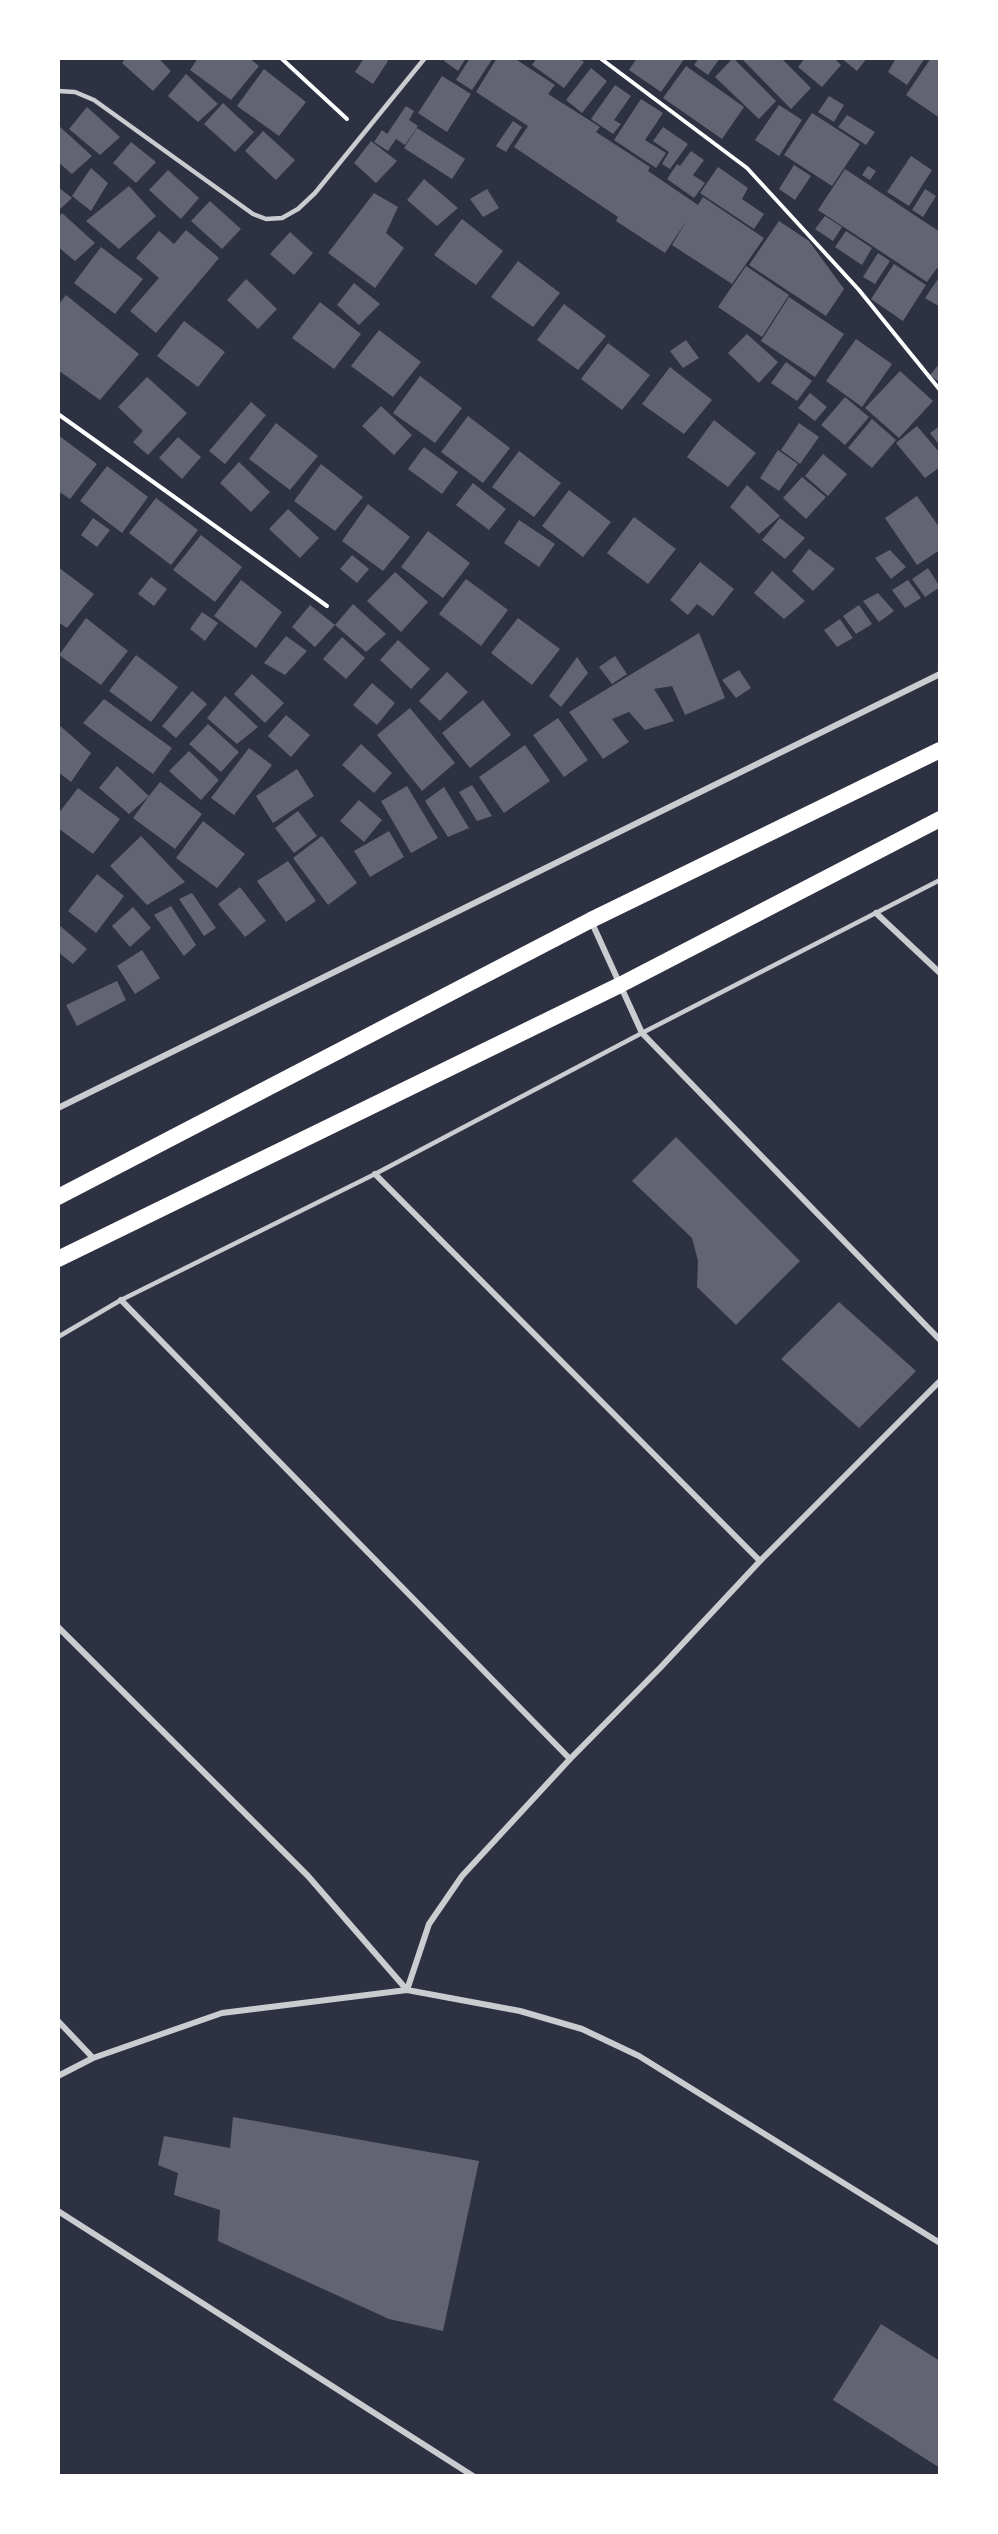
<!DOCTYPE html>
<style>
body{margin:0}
#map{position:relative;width:998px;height:2534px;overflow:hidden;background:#2d3142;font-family:"Space Grotesk",sans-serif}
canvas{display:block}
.frame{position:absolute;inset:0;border:60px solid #fff;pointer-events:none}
</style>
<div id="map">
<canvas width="998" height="2534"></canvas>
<div class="frame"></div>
</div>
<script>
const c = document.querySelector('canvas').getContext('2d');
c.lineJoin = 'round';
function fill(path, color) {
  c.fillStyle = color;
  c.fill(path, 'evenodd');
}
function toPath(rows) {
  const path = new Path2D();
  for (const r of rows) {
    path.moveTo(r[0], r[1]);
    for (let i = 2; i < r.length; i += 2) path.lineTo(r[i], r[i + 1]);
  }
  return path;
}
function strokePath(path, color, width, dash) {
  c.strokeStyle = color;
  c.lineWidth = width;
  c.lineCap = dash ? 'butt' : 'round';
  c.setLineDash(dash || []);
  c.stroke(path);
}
fill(toPath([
 [126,58,158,58,171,71,153,91,122,63],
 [198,58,249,58,259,66,231,100,190,70],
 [364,58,384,58,388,61,373,84,355,72],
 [446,58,466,58,458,71,444,61],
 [470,58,493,58,472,90,456,80],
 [497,58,514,58,555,85,548,94,600,127,596,132,650,167,648,171,698,205,703,197,764,238,732,284,672,245,687,220,665,253,616,221,618,217,514,147,528,126,476,92],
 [537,58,579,58,584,62,564,88,532,65],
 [637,58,685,58,661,92,629,70],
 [699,58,720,58,708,75,694,65],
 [733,58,776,101,759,119,715,77],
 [741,58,781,58,811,88,791,109],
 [805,58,834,58,841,65,822,87,798,67],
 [841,58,867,58,857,71],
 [896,58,925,58,907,85,888,72],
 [931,58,940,58,940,118,906,95],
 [686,66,744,107,722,139,663,98],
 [591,68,607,81,582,113,566,100],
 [264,69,306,102,279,136,237,106],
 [186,74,218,104,198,122,168,96],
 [442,76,471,94,447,132,418,113],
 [615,85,631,96,614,120,621,124,613,134,591,119],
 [829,96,844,105,834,122,818,112],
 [641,99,663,113,645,140,666,153,656,168,614,140],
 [223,103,254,132,235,152,204,124],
 [779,105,802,120,779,156,755,140],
 [406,106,414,111,409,120,418,126,405,145,396,139,388,151,374,142,382,130,387,134],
 [87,107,120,137,100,155,69,129],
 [812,113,860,144,832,186,784,155],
 [847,115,875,132,866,145,838,127],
 [513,121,522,127,506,152,496,146],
 [58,125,92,156,72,174,58,162],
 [663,127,688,144,670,169,662,164,669,152,653,141],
 [417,128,465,159,452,179,404,148],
 [263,131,295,160,276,180,245,151],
 [371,141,397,161,376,183,354,163],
 [131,142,156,162,136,183,113,163],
 [691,151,704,160,693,175,705,183,694,198,667,179,677,164,680,166],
 [911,156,932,170,909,206,887,192],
 [794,165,811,176,795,200,779,189],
 [868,166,876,171,870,180,862,175],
 [718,167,748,188,742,199,764,214,754,229,700,193],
 [91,168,108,183,91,211,72,196],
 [845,169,940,232,940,270,937,268,927,282,818,210],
 [168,170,199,198,181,219,149,190],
 [424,179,458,208,437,226,407,200],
 [129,186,156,216,119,249,86,221],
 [58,187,72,198,58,211],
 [487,189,499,208,483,217,470,199],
 [925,189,936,196,923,217,912,210],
 [374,193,398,207,386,233,404,248,375,288,328,253],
 [210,201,241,229,222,249,191,221],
 [62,213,95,243,75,261,58,247,58,218],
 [825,216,842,227,833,241,815,229],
 [462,219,503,251,476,285,434,255],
 [779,221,809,241,844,289,826,316,749,265],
 [186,230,219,258,156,333,130,311,159,278,136,258,159,231,174,244],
 [846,231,872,248,862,265,835,247],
 [290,232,313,253,294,275,270,254],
 [101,247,143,279,115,314,74,283],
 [878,253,890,261,875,284,863,277],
 [518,261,560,293,533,327,491,297],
 [894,264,926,285,903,321,871,299],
 [746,266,789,295,762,337,718,307],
 [940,276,940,307,925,298],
 [246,279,277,309,258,329,227,300],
 [354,283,380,304,359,325,337,305],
 [66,295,139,354,100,400,58,370,58,305],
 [789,297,844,334,815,377,761,341],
 [320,302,361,334,334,369,292,338],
 [564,304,606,336,578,370,537,340],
 [184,321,225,352,198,387,157,356],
 [379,330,421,362,393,397,351,366],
 [747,334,778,362,759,383,728,353],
 [856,339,892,364,862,407,826,381],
 [686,340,699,358,683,368,670,351],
 [608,343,650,375,622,410,581,379],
 [786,362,812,381,797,401,771,383],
 [940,363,940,383,930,375],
 [670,367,712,400,684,434,642,404],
 [900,371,933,401,899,438,865,408],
 [420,376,462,408,435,443,393,413],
 [147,377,187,413,148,455,133,442,143,431,118,407],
 [810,393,827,407,815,421,798,408],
 [845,397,869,417,845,445,821,425],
 [251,402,266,415,225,464,209,451],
 [381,406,412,435,394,455,362,426],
 [468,416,510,448,483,483,441,452],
 [872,419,896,440,872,468,848,448],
 [714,420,756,453,728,487,687,457],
 [276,423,318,456,290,490,249,459],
 [799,423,819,437,800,464,781,450],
 [917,426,940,453,940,467,925,478,896,443],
 [940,426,940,446,930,433],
 [58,435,97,464,70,499,58,491],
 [178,437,201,457,182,479,159,458],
 [424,447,458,472,442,494,408,469],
 [778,450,798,464,779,491,760,478],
 [519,451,561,483,534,517,492,487],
 [823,454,847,474,828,496,805,476],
 [239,462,270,492,251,512,220,483],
 [321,464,363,497,335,531,294,501],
 [107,466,148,497,122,533,80,501],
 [802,477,826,497,806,519,783,498],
 [473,483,506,509,489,530,456,505],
 [747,485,780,516,759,534,730,507],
 [569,490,611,522,583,557,542,526],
 [917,496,940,528,940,550,917,565,885,518],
 [156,498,198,530,171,565,129,533],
 [368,504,410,537,383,571,342,541],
 [288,509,319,538,300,558,269,529],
 [634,517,676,549,648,584,607,553],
 [93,518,110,530,97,547,81,535],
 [780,518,805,538,785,559,762,540],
 [519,520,555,544,539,567,504,543],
 [428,531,470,563,443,598,401,567],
 [201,535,242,567,215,602,173,570],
 [809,549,835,569,813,591,792,571],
 [890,550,906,567,891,579,875,558],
 [352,555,369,569,357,583,340,569],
 [700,562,734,589,713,616,697,604,688,615,670,600],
 [58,567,94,594,67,628,58,622],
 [928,568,940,587,925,597,912,579],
 [772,571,805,601,784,619,754,593],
 [395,572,428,602,401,632,367,601],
 [151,577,167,589,154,606,138,594],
 [466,579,508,610,481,646,439,614],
 [241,580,282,612,256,648,214,616],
 [908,580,921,598,905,608,892,590],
 [878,593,894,611,879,622,863,601],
 [353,604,386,634,366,652,335,625],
 [310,605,335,625,315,647,292,627],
 [859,605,872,624,856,634,843,616],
 [202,612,218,623,205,641,190,629],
 [86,618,128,651,101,685,59,655],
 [518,618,560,649,532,685,491,653],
 [840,619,853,638,837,647,824,630],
 [699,633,725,698,685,715,672,686,654,689,674,721,645,730,629,712,612,719,629,742,603,759,569,712],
 [286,636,307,651,285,675,264,663],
 [342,637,365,658,346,679,323,659],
 [398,640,430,669,411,689,380,660],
 [136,655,178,687,151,722,109,691],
 [615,656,627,674,612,684,599,667],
 [577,657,588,673,561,707,549,696],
 [739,670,751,688,736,698,722,680],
 [447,672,468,692,440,721,419,701],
 [252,674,284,703,265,723,234,694],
 [372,683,395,703,377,725,353,705],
 [192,691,207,704,176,738,162,726],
 [225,696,258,727,237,744,207,718],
 [104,699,172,748,153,774,83,723],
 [483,700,511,735,470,768,442,733],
 [410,708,455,763,422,791,377,735],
 [286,715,310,735,291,757,268,736],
 [558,718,588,760,564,777,533,735],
 [58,724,91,753,71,782,58,772],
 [208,724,239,752,221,772,189,744],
 [361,744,392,773,374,793,342,765],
 [525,745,550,781,504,813,479,777],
 [249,748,272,765,234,815,211,798],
 [189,751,219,780,201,800,169,771],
 [117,766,149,796,160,782,202,814,175,849,133,818,149,796,129,814,99,788],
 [297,769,314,796,273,823,256,796],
 [472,785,492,816,477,821,459,792],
 [407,786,438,838,411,853,381,801],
 [444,787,469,828,448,837,425,801],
 [78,788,120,819,93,854,58,828,58,814],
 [359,800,382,820,364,842,340,821],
 [298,811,317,836,294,853,275,828],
 [203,821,245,854,217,888,176,858],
 [389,831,404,857,370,877,354,851],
 [141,836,185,882,147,905,110,866],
 [322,836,357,883,328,905,293,858],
 [288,861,316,901,286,922,257,881],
 [97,874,124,896,96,933,68,911],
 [240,887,266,921,245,937,218,904],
 [192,893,216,928,204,936,179,899],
 [171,906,196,945,184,956,154,915],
 [133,907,151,928,130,947,112,926],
 [58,924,87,949,73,964,58,952],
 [142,950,160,978,135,994,117,966],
 [117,981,126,1000,77,1026,66,1005],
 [676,1137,800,1261,736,1325,697,1287,698,1261,692,1238,632,1181],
 [839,1302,916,1371,859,1428,781,1359],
 [233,2117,479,2161,443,2331,389,2319,218,2241,220,2210,174,2195,178,2173,158,2165,164,2136,230,2148],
 [881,2324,940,2361,940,2468,833,2400]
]), '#626471');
strokePath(toPath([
 [281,58,347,119],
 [600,58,747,168,859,290,940,390],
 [58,414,327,606]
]), '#fff', 4);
strokePath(toPath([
 [58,91,75,92,94,100,253,214,266,219,282,218,298,209,315,193,425,58],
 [58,1337,121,1300,375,1174,642,1033,940,880]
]), '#caccd0', 4.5);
strokePath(toPath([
 [876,913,940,973],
 [592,923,642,1033,940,1340],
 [58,1108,940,674],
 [375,1174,760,1561],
 [121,1300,570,1759],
 [58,1627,308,1876,407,1990],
 [407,1990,429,1924,462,1876,570,1759,660,1668,760,1561,940,1381],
 [58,2021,93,2058],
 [58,2076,93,2058,222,2013,407,1990,520,2011,582,2029,639,2056,940,2243],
 [58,2211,473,2476]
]), '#caccd0', 6);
strokePath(toPath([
 [58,1197,591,920,940,750],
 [58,1259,620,985,940,819]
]), '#fff', 16);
</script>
